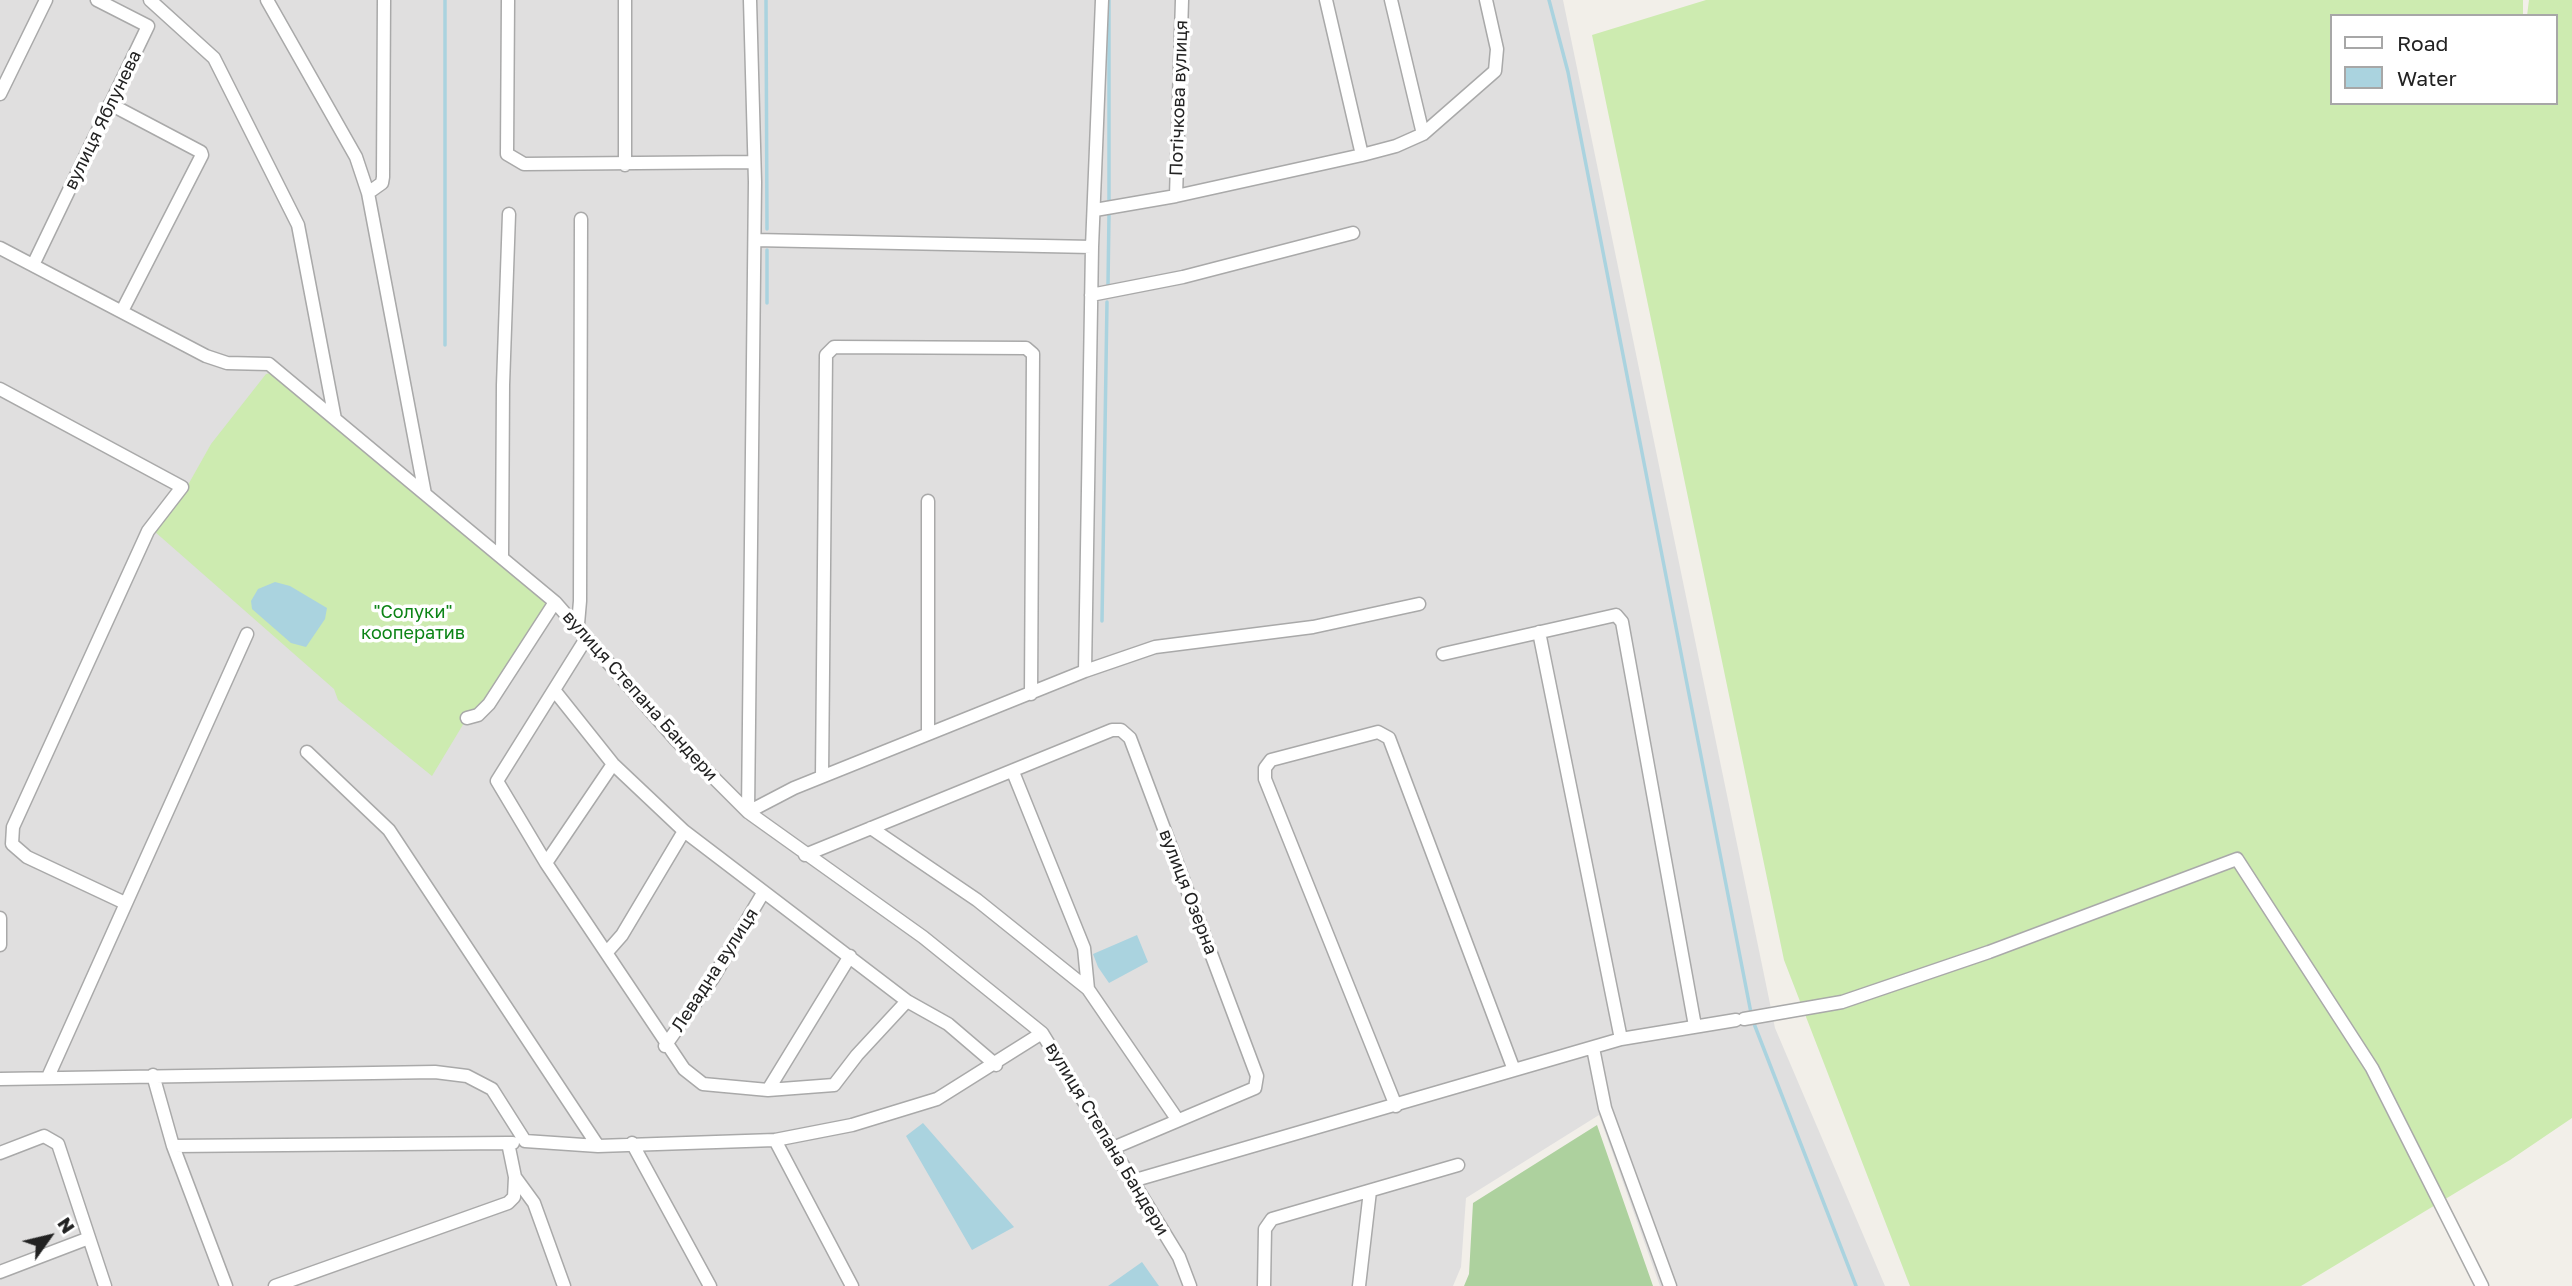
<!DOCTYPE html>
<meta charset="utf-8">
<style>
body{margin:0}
#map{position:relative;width:2572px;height:1286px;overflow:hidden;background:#f2efe9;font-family:"Golos Text",sans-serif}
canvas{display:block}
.legend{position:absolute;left:2330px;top:14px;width:228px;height:91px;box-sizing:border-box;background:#fff;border:2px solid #a7a7a7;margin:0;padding:9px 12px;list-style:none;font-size:21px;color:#222}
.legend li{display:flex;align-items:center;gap:14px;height:35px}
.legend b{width:35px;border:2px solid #a7a7a7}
.north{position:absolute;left:14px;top:1202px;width:70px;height:70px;-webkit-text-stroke:5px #fff;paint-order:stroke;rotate:56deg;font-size:19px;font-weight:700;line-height:28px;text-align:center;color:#222}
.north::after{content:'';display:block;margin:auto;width:24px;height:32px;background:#222;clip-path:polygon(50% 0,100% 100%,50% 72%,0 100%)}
</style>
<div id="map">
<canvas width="2572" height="1286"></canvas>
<ul class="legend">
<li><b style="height:9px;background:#fff"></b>Road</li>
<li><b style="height:19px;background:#aad3df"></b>Water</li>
</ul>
<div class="north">N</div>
</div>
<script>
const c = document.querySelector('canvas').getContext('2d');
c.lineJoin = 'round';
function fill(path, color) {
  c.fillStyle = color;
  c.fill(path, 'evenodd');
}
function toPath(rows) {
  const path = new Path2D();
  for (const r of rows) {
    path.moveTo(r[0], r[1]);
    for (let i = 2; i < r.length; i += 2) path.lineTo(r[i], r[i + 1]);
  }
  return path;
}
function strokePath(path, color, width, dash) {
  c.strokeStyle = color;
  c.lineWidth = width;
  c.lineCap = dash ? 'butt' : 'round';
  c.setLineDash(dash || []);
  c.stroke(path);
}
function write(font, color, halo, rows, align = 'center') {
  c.font = font + ' "Golos Text",sans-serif';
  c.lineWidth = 7;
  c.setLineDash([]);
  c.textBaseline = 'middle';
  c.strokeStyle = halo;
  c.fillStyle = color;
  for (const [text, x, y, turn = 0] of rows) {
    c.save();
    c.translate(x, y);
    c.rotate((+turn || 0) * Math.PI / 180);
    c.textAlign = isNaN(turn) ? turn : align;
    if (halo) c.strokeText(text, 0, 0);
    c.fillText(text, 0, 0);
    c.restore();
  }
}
fill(toPath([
 [0,0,1563,0,1775,1028,1885,1286,1660,1286,1599,1115,1466,1198,1461,1267,1453,1286,0,1286]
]), '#e0dfdf');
fill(toPath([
 [1706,0,2523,0,2523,16,2332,16,2332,103,2556,103,2556,16,2527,16,2529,0,2572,0,2572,1118,2510,1160,2301,1286,1910,1286,1784,960,1592,35],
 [271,373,555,602,482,708,467,718,432,776,338,700,334,689,154,531,184,492,211,444,266,374]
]), '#cdebb0');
fill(toPath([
 [1597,1125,1653,1286,1464,1286,1469,1274,1473,1203]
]), '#add19e');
fill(toPath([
 [275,582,290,586,327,608,325,619,306,647,291,643,252,609,251,601,258,589],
 [1137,935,1148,962,1109,983,1098,967,1093,954],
 [923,1123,1014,1227,972,1250,906,1136],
 [1142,1262,1159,1286,1108,1286]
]), '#aad3df');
strokePath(toPath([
 [766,0,767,229],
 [1109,0,1109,200],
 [1549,0,1568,72,1751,1013],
 [767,250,767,303],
 [1108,285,1109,215],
 [445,345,445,0],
 [1102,621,1107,302],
 [1753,1021,1856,1286]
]), '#aad3df', 3.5);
const street = toPath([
 [150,0,214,58,298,225,335,419],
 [267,0,356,157,368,193,425,494,555,602,676,740,748,812,923,937,1042,1033,1179,1257,1190,1286],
 [508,0,507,154,524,164,752,162],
 [625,0,625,165],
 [750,0,755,182,748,812,794,788,1085,671,1155,647,1313,627,1419,604],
 [1326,0,1362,155],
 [1391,0,1423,134],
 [0,94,46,0],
 [110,104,201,152,202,155,122,311],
 [368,193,382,183,383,177,384,0],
 [1176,196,1182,0],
 [1095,210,1176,196,1362,155,1396,146,1423,134,1495,71,1497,49,1486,0],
 [755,240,1092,247],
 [0,248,206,356,227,363,269,364,425,494],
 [33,265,148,26,97,0],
 [1091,295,1183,277,1353,233],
 [0,389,182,487,148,531,13,827,12,844,27,857,125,903],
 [502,555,503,385,509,214],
 [578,624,580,601,581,219],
 [1539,632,1621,1039],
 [587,637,497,781,546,863,684,1069,703,1084,768,1090,834,1085,857,1055,907,1001],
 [1443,654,1616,615,1622,622,1695,1026],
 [1085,671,1092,247,1102,0],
 [554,690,613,764,684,831,907,1001,948,1024,996,1065],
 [467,718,478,715,489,704,555,602],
 [928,734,928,501],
 [307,752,389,830,598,1146],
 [1013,772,1084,948,1088,989,1177,1119],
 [822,776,826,355,834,347,1026,348,1033,354,1031,694],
 [871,828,977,900,1088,989],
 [805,855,1112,730,1121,730,1130,738,1257,1076,1255,1088,1113,1148],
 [546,863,613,764],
 [0,918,0,945],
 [607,952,622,935,684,831],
 [1744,1019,1842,1002,1989,952,2237,859,2372,1068,2482,1286],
 [665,1046,713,978,763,893],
 [1593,1048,1605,1108,1670,1286],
 [153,1075,173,1146,226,1286],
 [48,1077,247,634],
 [0,1079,435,1072,467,1076,492,1089,525,1141,598,1146,775,1140,852,1125,937,1099,1042,1033],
 [768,1090,850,956],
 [1396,1106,1265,779,1265,768,1271,760,1378,732,1389,738,1514,1070],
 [775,1140,852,1286],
 [513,1143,508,1143,515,1177,534,1203,564,1286],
 [632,1143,710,1286],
 [173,1146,508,1143],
 [0,1153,44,1136,58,1144,105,1286],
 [1132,1181,1621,1039,1736,1020],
 [0,1272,89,1238],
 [275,1286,508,1203,514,1197,515,1177],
 [1264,1286,1265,1229,1272,1219,1458,1165],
 [1359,1286,1370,1191]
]);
strokePath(street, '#a9a9a9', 15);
strokePath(street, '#fff', 12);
write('18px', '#222', '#fff', [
 ["Потічкова вулиця",1179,98,-88],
 ["вулиця Яблунева",103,120,-64],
 ["вулиця Степана Бандери",640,696,48],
 ["вулиця Озерна",1188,892,69],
 ["Левадна вулиця",715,970,-57],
 ["вулиця Степана Бандери",1107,1139,59]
]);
write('18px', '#0c8416', '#fff', [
 ["\"Солуки\"",413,612],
 ["кооператив",413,633]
]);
</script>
